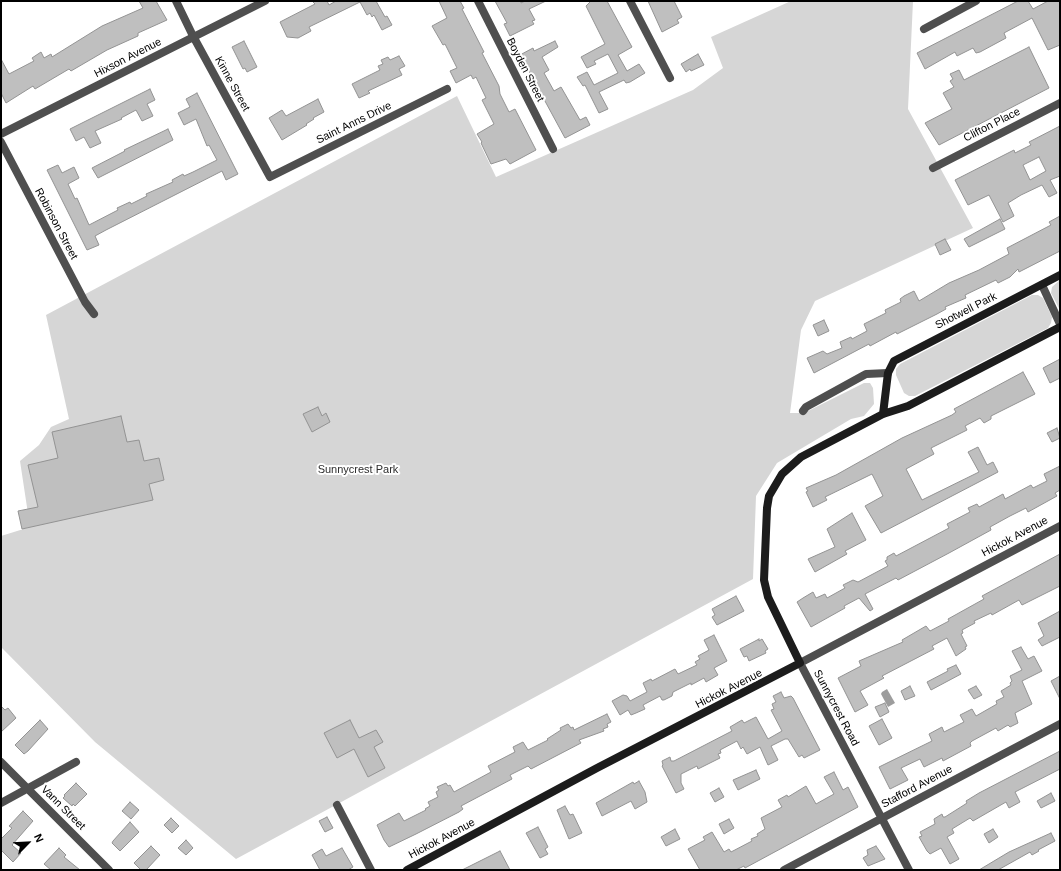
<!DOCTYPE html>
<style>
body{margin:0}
#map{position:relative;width:1061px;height:871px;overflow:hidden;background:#fff;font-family:Arial,sans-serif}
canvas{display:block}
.frame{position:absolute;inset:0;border:2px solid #000;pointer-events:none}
.north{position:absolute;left:8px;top:823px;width:40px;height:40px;-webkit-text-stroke:3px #fff;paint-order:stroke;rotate:66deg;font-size:11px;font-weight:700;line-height:16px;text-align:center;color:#000}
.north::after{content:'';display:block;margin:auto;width:14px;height:18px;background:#000;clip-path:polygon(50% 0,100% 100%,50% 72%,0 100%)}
</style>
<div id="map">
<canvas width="1061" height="871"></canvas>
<div class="frame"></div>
<div class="north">N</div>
</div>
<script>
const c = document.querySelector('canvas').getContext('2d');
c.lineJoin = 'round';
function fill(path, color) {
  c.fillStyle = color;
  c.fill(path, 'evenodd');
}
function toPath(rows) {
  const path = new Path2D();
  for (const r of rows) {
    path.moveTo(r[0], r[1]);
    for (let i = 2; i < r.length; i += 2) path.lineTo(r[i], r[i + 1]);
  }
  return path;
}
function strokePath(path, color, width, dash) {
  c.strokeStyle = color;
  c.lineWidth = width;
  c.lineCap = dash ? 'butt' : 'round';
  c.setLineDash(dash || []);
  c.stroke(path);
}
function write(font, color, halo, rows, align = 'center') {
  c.font = font + ' Arial,sans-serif';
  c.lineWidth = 4;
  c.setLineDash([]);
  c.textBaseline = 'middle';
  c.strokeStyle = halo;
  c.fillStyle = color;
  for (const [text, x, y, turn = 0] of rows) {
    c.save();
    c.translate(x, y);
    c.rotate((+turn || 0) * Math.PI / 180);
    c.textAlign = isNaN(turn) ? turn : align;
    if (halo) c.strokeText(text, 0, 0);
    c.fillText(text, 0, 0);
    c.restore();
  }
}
fill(toPath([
 [791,1,913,1,908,109,973,228,815,301,801,330,790,413,804,413,864,383,870,383,873,388,874,404,864,416,851,419,777,463,756,496,753,579,236,859,95,742,1,647,1,536,30,527,20,461,39,445,51,427,69,419,46,315,457,96,496,177,693,90,723,68,711,37],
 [1060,280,1060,310,1051,293,1052,287],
 [1032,295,1038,295,1043,298,1052,317,1051,323,1048,328,915,396,909,396,904,393,896,375,896,369,900,364]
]), '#d6d6d6');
fill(toPath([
 [887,689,895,703,888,707,881,694,882,692]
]), '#9d9d9d');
const building = toPath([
 [139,1,156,1,167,20,138,33,138,36,107,50,71,71,69,69,35,89,33,86,6,103,1,93,1,59,9,74,34,61,32,58,41,52,44,58,51,54,52,57,102,26,143,8,139,1],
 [312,1,327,1,329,5,336,1,376,1,385,17,387,16,392,25,382,30,374,15,372,17,370,13,367,15,360,2,309,27,311,31,298,38,287,37,280,22,315,4,312,1],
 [439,1,460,1,464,8,462,9,484,52,482,53,499,86,500,94,509,112,515,109,536,150,510,164,506,159,491,164,481,143,482,142,477,134,494,124,482,100,486,98,476,77,473,79,471,75,456,83,450,71,457,68,445,44,443,45,432,26,447,18,439,1],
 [495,1,521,1,521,3,525,1,546,1,529,9,535,20,532,21,534,24,510,36,504,24,507,23,495,1],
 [591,1,607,1,632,47,618,55,627,71,639,64,645,73,630,82,626,83,624,80,599,92,608,109,599,113,585,85,583,86,577,77,587,72,594,85,618,73,608,54,594,61,596,64,587,68,581,57,605,44,586,6,591,1],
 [648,1,674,1,682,17,677,20,679,23,662,32,648,1],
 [1018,1,1028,1,1033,9,1048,1,1060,1,1060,45,1048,50,1032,18,1004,33,1006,38,980,52,976,53,973,48,957,56,955,52,925,69,917,53,1018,1],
 [244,41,257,67,247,72,245,68,243,69,232,47,244,41],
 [555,41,558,47,542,57,549,70,544,73,554,91,561,87,580,120,586,117,590,125,565,138,520,55,533,48,534,51,555,41],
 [1029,47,1049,88,939,145,925,123,952,109,943,93,954,87,950,81,953,79,950,74,959,70,964,80,1029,47],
 [698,54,704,65,691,71,690,69,686,72,681,64,698,54],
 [399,56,405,66,399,69,402,75,368,91,370,93,359,98,352,84,380,70,378,66,383,64,381,60,388,57,390,60,399,56],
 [150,89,155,100,147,104,153,116,142,121,136,110,121,118,122,119,95,131,101,143,90,148,84,137,76,141,70,129,150,89],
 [197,93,238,174,226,180,222,171,106,230,95,236,99,245,87,250,47,170,58,165,62,173,74,167,79,178,68,184,75,199,77,198,89,225,118,210,117,208,130,202,131,204,147,196,146,194,173,182,172,180,183,174,184,176,193,172,217,160,209,145,207,146,196,119,184,125,178,113,190,107,186,99,197,93],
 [318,99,324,112,313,118,314,119,306,124,307,125,282,140,269,118,282,110,286,116,318,99],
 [1060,126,1060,176,1050,180,1057,193,1049,197,1042,185,1021,195,1008,203,1014,216,1003,222,989,195,968,205,955,180,1014,150,1015,153,1031,145,1029,142,1060,126],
 [1039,157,1046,171,1030,180,1023,165,1039,157],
 [168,129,173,140,98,178,92,168,125,151,124,150,168,129],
 [1060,216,1060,251,1019,272,1018,269,1010,277,998,283,996,280,965,295,966,298,945,307,946,309,937,314,897,334,896,332,870,346,869,344,814,373,807,358,823,351,827,354,842,348,840,342,851,337,852,339,867,331,864,324,886,313,885,310,901,302,900,299,904,296,914,291,919,301,949,283,979,270,1009,254,1007,248,1051,225,1049,222,1060,216],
 [1000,219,1005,229,969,247,964,239,1000,219],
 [945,239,951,250,940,255,935,244,945,239],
 [824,320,829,331,818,336,813,325,824,320],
 [1060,359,1060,378,1050,383,1043,368,1060,359],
 [1023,372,1035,394,991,416,991,419,984,423,980,418,965,426,967,430,931,448,934,454,906,469,922,500,979,472,968,452,978,447,987,465,993,462,998,472,881,533,865,506,883,496,872,474,825,497,827,500,813,507,806,492,808,491,806,488,836,475,902,438,952,415,956,412,954,409,1023,372],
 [318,407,322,416,326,413,330,422,312,432,303,414,318,407],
 [121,416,127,442,139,440,144,461,159,458,164,480,149,484,153,500,22,529,18,511,38,507,28,465,58,458,52,432,121,416],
 [1057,428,1060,438,1052,442,1047,433,1057,428],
 [1060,466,1060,490,1055,493,1057,496,1028,512,1026,508,1010,516,990,527,991,530,949,553,898,580,896,578,865,594,873,609,870,611,859,598,844,606,845,608,811,627,797,602,803,598,813,592,816,598,825,594,827,598,845,588,843,585,853,580,858,582,888,566,885,561,887,560,887,557,894,553,896,556,949,528,947,524,970,512,968,508,977,504,979,507,1003,494,1005,499,1031,485,1033,488,1047,481,1044,474,1060,466],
 [852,513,866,540,845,551,847,554,815,572,808,559,835,547,827,529,852,513],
 [1060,554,1060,586,1022,605,1019,600,992,615,991,613,974,621,975,623,962,630,963,633,961,634,967,646,965,647,966,649,956,656,947,638,932,646,934,649,882,676,884,678,860,691,868,705,855,712,838,678,861,666,859,661,903,642,902,640,926,626,930,631,949,621,948,619,984,599,982,596,1060,554],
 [736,596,744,611,717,625,712,617,715,615,712,609,736,596],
 [1060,611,1060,637,1042,646,1038,640,1044,636,1038,623,1060,611],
 [714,635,727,661,714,668,718,675,706,682,704,678,691,685,691,683,673,692,672,696,664,700,662,700,660,696,643,705,645,709,636,713,631,715,628,710,620,715,612,701,623,695,627,696,630,701,647,692,643,683,651,679,652,681,675,669,678,674,697,665,695,662,700,659,698,656,709,650,704,640,714,635],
 [759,639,759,641,762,639,768,649,765,651,766,653,749,661,747,656,744,657,740,649,759,639],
 [1021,647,1028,659,1034,656,1042,671,1022,681,1032,704,1015,713,1018,723,1010,727,1008,725,998,731,996,728,972,741,970,743,971,746,943,761,942,758,924,767,920,759,901,768,908,780,890,789,879,767,932,741,929,734,942,727,944,732,964,722,960,715,972,709,976,716,997,704,996,701,1004,697,1001,691,1011,685,1010,683,1012,681,1010,676,1022,670,1012,651,1021,647],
 [956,665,961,674,931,690,927,682,948,671,947,669,956,665],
 [1060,676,1060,699,1051,681,1060,676],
 [910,686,915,696,905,700,901,691,910,686],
 [976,686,982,695,974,699,968,690,976,686],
 [781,692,784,698,791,696,793,698,820,750,804,758,802,755,799,757,788,739,785,739,771,746,778,760,768,765,760,747,747,754,743,747,741,749,737,741,720,750,721,753,718,754,720,758,698,769,697,766,681,774,681,783,684,789,676,793,662,766,663,765,662,761,670,757,671,761,674,761,732,731,730,727,742,720,744,723,756,717,768,739,782,731,771,710,774,709,772,704,776,702,773,696,781,692],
 [885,703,889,712,880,717,875,707,885,703],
 [1,706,5,710,8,708,16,718,1,732,1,706],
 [607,714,611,722,607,724,608,727,603,729,604,731,579,740,581,743,531,769,528,766,510,775,512,779,461,806,463,809,459,812,416,834,389,847,384,840,377,825,399,813,404,821,426,810,425,809,430,806,428,802,438,797,436,792,439,790,437,787,446,783,448,786,450,785,454,792,491,772,488,766,515,752,513,747,523,742,528,750,548,740,547,739,561,730,560,728,568,724,571,728,573,727,574,730,607,714],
 [882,719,892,738,879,745,869,726,882,719],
 [40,720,48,729,28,751,24,754,15,745,40,720],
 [350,720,359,738,376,730,383,742,374,747,385,768,368,777,354,749,337,758,324,733,350,720],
 [1060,751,1060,769,1015,792,1020,802,1009,808,1006,802,973,821,970,818,952,829,954,833,947,837,959,859,950,864,941,848,930,854,927,851,919,837,922,836,920,832,935,824,934,819,942,814,943,817,945,817,964,805,967,803,966,801,979,793,1060,751],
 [756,770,760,779,738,790,733,780,756,770],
 [834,772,843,790,848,787,858,807,745,868,744,866,736,870,700,870,688,849,705,840,703,837,712,832,724,852,729,849,731,852,752,841,751,839,758,836,757,834,765,829,761,818,782,807,778,800,787,795,788,797,806,786,816,804,834,794,824,777,834,772],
 [639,781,645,792,647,802,635,809,631,801,602,816,596,803,633,782,634,784,639,781],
 [76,783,87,794,75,806,73,804,72,806,63,798,65,796,64,795,76,783],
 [719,788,724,797,715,802,710,793,719,788],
 [1051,793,1055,801,1041,808,1037,801,1051,793],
 [130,802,139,810,131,819,122,811,130,802],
 [565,806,570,815,573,814,582,833,569,839,557,810,565,806],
 [23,811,33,821,12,845,21,853,13,862,1,850,1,839,12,828,9,826,23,811],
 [327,817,333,828,325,832,319,821,327,817],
 [171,818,179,826,172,833,164,825,171,818],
 [729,819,734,828,724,834,719,824,729,819],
 [130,822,139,832,120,851,112,843,113,841,130,822],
 [538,827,548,847,545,849,548,854,540,858,526,833,538,827],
 [675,829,680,839,666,846,661,837,675,829],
 [993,829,998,837,989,843,984,834,993,829],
 [1051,833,1055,841,1038,850,1039,851,1032,855,1030,852,998,870,979,870,1009,852,1051,833],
 [186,840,193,848,186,855,178,848,186,840],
 [151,846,160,855,146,870,141,870,134,863,151,846],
 [876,846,885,859,868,866,863,858,868,855,867,850,876,846],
 [59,848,66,855,64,857,80,870,51,870,44,864,59,848],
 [342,848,353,867,348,870,320,870,312,855,322,849,326,856,342,848],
 [500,851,510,870,462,870,500,851]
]);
fill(building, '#bfbfbf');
strokePath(building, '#939393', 1);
strokePath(toPath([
 [176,1,193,36,270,177,447,89],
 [478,1,553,149],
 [630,1,670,78],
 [924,29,976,1],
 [1,134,265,1],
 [1,142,85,302,94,314],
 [933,168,1060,103],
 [1042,285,1060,324],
 [803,411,806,407,866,374,888,373],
 [1,762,109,870],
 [1,803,76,762],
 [337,805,371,870],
 [784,870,1060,724],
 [909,870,800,663,1060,526]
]), '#4f4f4f', 8);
strokePath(toPath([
 [883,414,888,373,894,361,1060,275],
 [407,870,597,768,800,663,768,597,764,580,767,508,769,496,782,474,801,457,883,414,908,406,1060,327]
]), '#1c1c1c', 8);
write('11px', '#000', '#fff', [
 ["Hixson Avenue",128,58,-27],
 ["Boyden Street",525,70,63],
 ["Kinne Street",232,84,61],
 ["Saint Anns Drive",354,123,-26],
 ["Clifton Place",992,125,-27],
 ["Robinson Street",56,224,62],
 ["Shotwell Park",966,311,-27],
 ["Hickok Avenue",1015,537,-28],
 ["Hickok Avenue",729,689,-27],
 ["Sunnycrest Road",836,708,62],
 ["Stafford Avenue",917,787,-28],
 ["Vann Street",63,808,45],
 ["Hickok Avenue",442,839,-28]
]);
write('11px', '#2d2d2d', '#fff', [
 ["Sunnycrest Park",358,470]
]);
</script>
